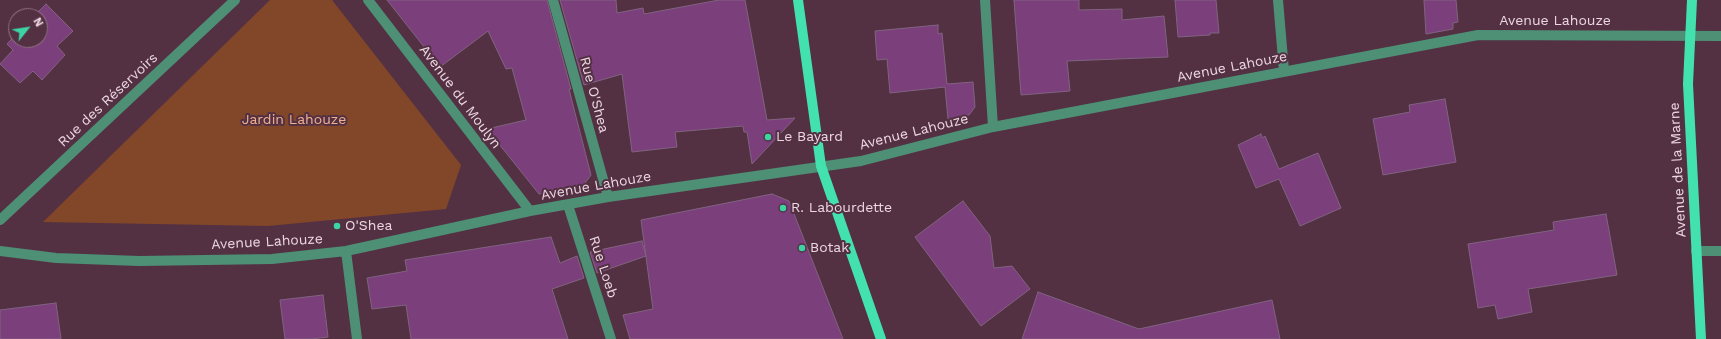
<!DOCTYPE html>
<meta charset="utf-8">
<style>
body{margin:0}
#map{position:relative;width:1721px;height:339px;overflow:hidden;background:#533143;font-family:"Work Sans",sans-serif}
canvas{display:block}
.north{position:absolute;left:8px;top:8px;width:40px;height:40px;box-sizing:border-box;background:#533143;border:1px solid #917383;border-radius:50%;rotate:60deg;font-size:11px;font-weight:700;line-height:16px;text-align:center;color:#edd7e2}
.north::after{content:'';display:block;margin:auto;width:14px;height:18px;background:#3dd4a3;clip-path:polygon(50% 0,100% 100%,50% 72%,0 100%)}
</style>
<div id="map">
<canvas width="1721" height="339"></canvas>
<div class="north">N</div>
</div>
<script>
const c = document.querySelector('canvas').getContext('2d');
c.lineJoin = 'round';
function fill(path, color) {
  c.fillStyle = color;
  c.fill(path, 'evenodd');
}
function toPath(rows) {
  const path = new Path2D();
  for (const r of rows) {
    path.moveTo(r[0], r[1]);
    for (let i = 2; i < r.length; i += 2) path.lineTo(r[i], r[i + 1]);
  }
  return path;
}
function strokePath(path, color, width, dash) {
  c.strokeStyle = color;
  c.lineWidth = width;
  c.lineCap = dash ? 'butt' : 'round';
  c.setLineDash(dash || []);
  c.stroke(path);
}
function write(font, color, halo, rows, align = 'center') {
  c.font = font + ' "Work Sans",sans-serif';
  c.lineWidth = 4;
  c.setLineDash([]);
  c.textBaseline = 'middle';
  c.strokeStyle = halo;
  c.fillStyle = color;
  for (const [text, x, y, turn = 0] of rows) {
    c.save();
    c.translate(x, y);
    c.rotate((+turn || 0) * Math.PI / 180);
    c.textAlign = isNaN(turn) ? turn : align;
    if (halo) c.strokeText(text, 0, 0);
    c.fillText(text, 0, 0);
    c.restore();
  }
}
fill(toPath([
 [270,0,332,0,461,165,446,209,268,226,43,222]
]), '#824728');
const building = toPath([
 [387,0,547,0,571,89,569,89,574,109,591,175,582,187,539,194,487,129,526,120,512,68,506,69,488,31,440,67,387,0],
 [560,0,616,0,617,13,643,8,644,14,719,0,745,0,767,120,795,118,752,164,747,132,744,132,743,126,675,132,677,147,632,152,622,74,584,85,560,0],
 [1014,0,1079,0,1079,10,1122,9,1122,20,1164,16,1168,57,1067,61,1070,91,1021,95,1014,0],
 [1175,0,1216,0,1219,33,1210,33,1210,35,1178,37,1175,0],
 [1424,0,1456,0,1458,22,1453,23,1453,29,1426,34,1424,0],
 [46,4,73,31,57,46,65,55,42,80,33,71,20,83,0,64,13,50,7,44,16,34,16,40,40,40,40,16,34,16,46,4],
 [938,25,938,34,942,33,947,84,973,82,975,107,969,115,948,119,945,87,890,93,887,59,877,60,875,31,938,25],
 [1445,99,1456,162,1383,175,1373,119,1410,112,1409,105,1445,99],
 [1261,134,1262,138,1265,136,1279,169,1318,153,1341,208,1300,226,1279,179,1256,188,1238,145,1261,134],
 [772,194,789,201,843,339,630,339,623,315,653,309,641,220,772,194],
 [963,201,990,236,994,268,1012,266,1030,289,981,326,915,237,963,201],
 [1606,214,1617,275,1528,289,1532,312,1498,319,1495,305,1478,308,1468,244,1554,230,1553,222,1606,214],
 [551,237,560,263,577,256,584,278,552,289,568,339,411,339,406,305,372,309,367,278,407,271,405,260,551,237],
 [642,241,646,256,597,273,590,252,642,241],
 [1038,292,1139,329,1272,300,1280,339,1022,339,1038,292],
 [323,295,328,337,311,339,285,339,280,300,323,295],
 [56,303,61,339,0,339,0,310,56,303]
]);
fill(building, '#7b3f7c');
strokePath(building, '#816380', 1);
strokePath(toPath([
 [368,0,530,211],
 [553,0,608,197],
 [985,0,993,127],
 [1278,0,1284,71],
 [568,205,611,339],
 [0,220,235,0],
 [0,251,56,258,139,261,272,259,346,251,530,211,608,197,861,161,993,127,1478,35,1721,36],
 [346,251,357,339],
 [1696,251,1721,251]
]), '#4e9076', 10);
strokePath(toPath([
 [798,0,821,166,881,339],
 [1692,0,1688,84,1701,339]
]), '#43e1ae', 10);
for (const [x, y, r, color] of [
 [768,137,4,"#3dd4a3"],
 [783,208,4,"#3dd4a3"],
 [337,226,4,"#3dd4a3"],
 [802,248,4,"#3dd4a3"]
]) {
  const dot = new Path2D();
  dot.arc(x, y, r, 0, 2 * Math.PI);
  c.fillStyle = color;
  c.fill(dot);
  strokePath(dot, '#533143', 1.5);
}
write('14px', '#edd7e2', '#533143', [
 ["Avenue Lahouze",1555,21],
 ["Avenue Lahouze",1232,67,-11],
 ["Rue O'Shea",594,95,75],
 ["Avenue du Moulyn",460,97,53],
 ["Rue des Réservoirs",108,100,-43],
 ["Avenue Lahouze",914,132,-14],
 ["Avenue de la Marne",1678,170,-93],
 ["Avenue Lahouze",596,186,-10],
 ["Avenue Lahouze",267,242,-3],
 ["Rue Loeb",603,267,72]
]);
write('14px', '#f1b090', '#533143', [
 ["Jardin Lahouze",294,120]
]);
write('14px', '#edd7e2', '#533143', [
 ["Le Bayard",776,137],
 ["R. Labourdette",791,208],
 ["O'Shea",345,226],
 ["Botak",810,248]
], 'left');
</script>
